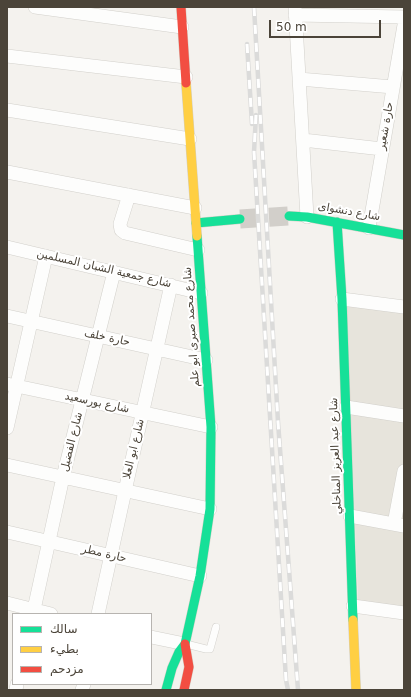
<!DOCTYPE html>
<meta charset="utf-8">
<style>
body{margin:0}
#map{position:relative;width:411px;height:697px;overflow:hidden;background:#f4f2ee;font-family:"DejaVu Sans","Noto Naskh Arabic",sans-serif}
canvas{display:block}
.frame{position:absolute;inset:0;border:8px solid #4b4439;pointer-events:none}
.legend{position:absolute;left:12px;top:613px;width:140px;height:72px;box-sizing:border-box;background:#fff;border:1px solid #b7b4b0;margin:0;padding:5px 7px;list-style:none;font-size:12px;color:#4b4439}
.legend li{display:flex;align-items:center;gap:8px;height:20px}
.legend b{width:20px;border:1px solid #b7b4b0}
.scale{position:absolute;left:269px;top:20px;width:112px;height:18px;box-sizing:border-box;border:2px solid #4b4439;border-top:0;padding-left:5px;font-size:12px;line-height:14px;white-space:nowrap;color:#4b4439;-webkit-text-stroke:3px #fff;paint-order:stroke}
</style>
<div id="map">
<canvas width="411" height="697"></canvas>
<div class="frame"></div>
<ul class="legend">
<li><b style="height:5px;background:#16e098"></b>سالك</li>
<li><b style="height:5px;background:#ffcf43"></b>بطيء</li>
<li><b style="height:5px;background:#f24e42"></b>مزدحم</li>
</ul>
<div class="scale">50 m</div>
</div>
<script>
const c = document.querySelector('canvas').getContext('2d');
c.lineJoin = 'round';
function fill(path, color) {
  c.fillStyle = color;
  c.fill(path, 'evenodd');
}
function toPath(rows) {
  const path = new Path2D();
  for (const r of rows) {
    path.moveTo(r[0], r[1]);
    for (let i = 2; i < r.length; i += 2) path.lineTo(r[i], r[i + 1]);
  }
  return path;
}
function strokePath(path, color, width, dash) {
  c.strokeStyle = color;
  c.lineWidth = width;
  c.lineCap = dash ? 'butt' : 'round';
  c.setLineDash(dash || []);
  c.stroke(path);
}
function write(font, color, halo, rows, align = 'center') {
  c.font = font + ' "DejaVu Sans","Noto Naskh Arabic",sans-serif';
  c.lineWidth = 4;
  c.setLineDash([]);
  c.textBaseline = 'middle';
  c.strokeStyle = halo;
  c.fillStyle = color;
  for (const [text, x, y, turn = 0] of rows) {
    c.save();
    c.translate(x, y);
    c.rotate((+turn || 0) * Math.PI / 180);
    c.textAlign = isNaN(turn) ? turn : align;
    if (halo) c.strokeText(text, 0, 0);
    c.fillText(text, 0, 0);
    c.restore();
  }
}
fill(toPath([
 [346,303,404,311,404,609,358,602]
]), '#e7e4dc');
strokePath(toPath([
 [240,219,289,216]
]), '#d2cfca', 19, [19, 10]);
const lane = toPath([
 [186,644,206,649,210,649,216,627]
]);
const street = toPath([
 [35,7,182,27],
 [295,7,307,217],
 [295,15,404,17],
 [7,56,186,77],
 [299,79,393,87],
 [7,110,190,139],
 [303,140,382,149],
 [7,172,195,208],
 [129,195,120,224,121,230,125,233,198,250],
 [369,228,404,25],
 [7,247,201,293],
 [342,299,404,307],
 [7,316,206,360],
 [7,384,211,427],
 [346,407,404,416],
 [7,428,46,256],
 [7,465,210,509],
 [350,516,404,526],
 [394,524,404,471],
 [7,532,200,576],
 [7,603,51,614],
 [353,606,404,613],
 [33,614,63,477,114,272],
 [98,614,125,491,171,285],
 [151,637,185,644],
 [16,690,17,684],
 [82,690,84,684]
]);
const fast = toPath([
 [289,216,307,217,404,235],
 [337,222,342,299,353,620],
 [196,223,240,219],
 [166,690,172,668,179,652,185,644,200,576,210,509,211,427,197,236]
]);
const slow = toPath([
 [186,83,197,236],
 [353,620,356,690]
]);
const jam = toPath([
 [181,7,186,83],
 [184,690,189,667,185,644]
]);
strokePath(lane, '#d2d0cb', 8);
strokePath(street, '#d2d0cb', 14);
strokePath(fast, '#d3cfc5', 10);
strokePath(slow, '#d3cfc5', 10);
strokePath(jam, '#d3cfc5', 10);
strokePath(lane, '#fdfdfc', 7);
strokePath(street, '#fdfdfc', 13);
strokePath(fast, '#16e098', 9);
strokePath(slow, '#ffcf43', 9);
strokePath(jam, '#f24e42', 9);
const rail = toPath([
 [254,7,278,422,298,690],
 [247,44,252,124],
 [256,115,254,152,286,680,288,690]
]);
strokePath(rail, '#dbdbda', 4.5);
strokePath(rail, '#fff', 3, [9]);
write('11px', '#4b4439', '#fff', [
 ["حارة شعير",386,126,-80],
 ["شارع دنشواى",349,212,10],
 ["شارع جمعية الشبان المسلمين",104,269,13],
 ["شارع محمد صبرى ابو علم",192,327,-94],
 ["حارة خلف",107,338,12],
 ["شارع بورسعيد",97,403,12],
 ["شارع الفضيل",72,442,-76],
 ["شارع ابو العلا",134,449,-77],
 ["شارع عبد العزيز المناخلي",336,456,-92],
 ["حارة مطر",104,554,13]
]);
</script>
